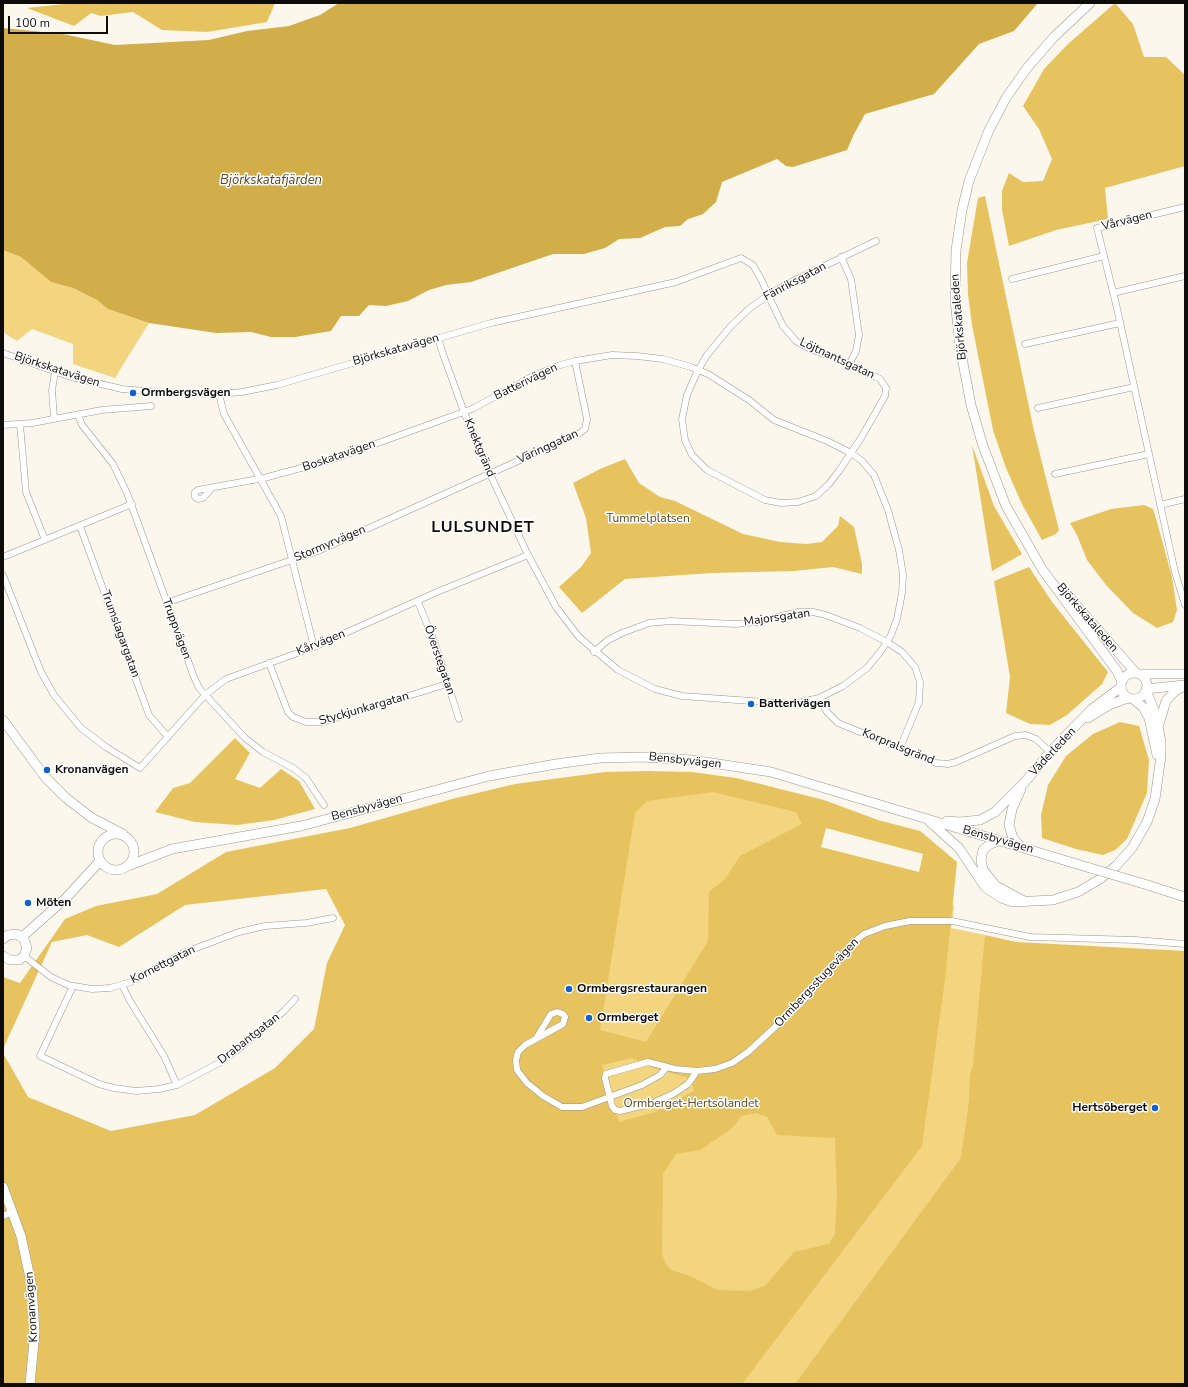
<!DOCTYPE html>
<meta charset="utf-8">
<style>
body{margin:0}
#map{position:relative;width:1188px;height:1387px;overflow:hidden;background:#fbf7ec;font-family:"Nunito Sans",sans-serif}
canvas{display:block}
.frame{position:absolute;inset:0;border:4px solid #0e0c09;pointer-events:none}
.scale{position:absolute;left:8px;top:16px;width:100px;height:18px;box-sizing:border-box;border:2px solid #0e0c09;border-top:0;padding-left:5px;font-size:12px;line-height:14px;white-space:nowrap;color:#0e0c09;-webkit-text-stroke:3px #fff;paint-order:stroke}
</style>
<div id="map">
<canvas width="1188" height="1387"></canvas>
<div class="frame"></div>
<div class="scale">100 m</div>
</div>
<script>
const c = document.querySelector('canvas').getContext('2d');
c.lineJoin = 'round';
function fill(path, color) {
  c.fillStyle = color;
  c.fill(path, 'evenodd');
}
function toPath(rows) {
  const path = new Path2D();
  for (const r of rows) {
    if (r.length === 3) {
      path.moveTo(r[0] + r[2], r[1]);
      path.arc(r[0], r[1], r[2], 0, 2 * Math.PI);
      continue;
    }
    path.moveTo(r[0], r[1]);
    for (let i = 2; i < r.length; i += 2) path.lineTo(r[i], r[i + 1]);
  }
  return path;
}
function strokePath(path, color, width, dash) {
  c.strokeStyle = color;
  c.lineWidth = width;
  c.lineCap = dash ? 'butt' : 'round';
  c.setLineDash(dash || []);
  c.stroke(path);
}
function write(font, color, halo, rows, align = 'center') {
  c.font = font + ' "Nunito Sans",sans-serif';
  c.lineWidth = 3;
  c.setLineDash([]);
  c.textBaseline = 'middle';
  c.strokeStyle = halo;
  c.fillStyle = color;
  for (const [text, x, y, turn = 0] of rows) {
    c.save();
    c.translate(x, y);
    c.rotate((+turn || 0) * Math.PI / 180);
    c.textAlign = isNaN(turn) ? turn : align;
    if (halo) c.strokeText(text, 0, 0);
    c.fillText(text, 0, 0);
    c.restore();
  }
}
fill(toPath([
 [3,250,21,257,51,282,73,288,97,300,108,309,149,323,115,378,73,364,73,344,32,329,17,341,3,332],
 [683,774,748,781,773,787,816,807,809,849,951,897,954,908,951,928,985,935,985,938,1068,949,971,1384,411,1384,547,781]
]), '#f3d47f');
fill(toPath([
 [73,3,275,3,267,22,207,32,162,30,133,12,101,16,91,13,74,26,27,8],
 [1115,3,1133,24,1144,57,1166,57,1185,75,1185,166,1105,188,1108,219,1056,230,1009,246,1002,210,1002,191,1009,173,1023,182,1043,181,1052,159,1039,129,1023,106,1044,69,1068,44],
 [985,196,1034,431,1059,530,1056,534,1042,540,1022,504,1006,468,993,430,972,325,968,294,967,263,978,198],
 [972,445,994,506,1022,554,992,571],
 [625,459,639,483,660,497,675,501,743,534,780,542,806,544,822,542,838,526,840,516,854,527,862,564,862,574,833,567,794,571,712,573,625,579,582,613,559,587,581,567,591,553,586,518,573,483,600,469],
 [1144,505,1153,509,1157,522,1172,577,1177,610,1173,622,1157,628,1133,613,1106,585,1087,560,1077,535,1070,523,1111,509],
 [1029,567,1052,602,1108,672,1102,684,1067,715,1050,725,1030,724,1006,713,1010,677,994,581],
 [1120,722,1139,726,1149,760,1147,793,1127,839,1115,850,1103,855,1076,849,1042,838,1041,815,1048,785,1066,756,1093,734],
 [235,738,250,753,235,779,260,788,281,769,299,781,315,809,274,820,237,825,195,822,155,812,173,788,190,783],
 [648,771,692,772,736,778,824,800,878,820,920,831,957,862,945,979,922,1146,742,1384,3,1384,3,1053,28,1097,111,1131,195,1115,275,1068,314,1029,327,963,345,925,326,889,185,905,119,947,87,935,52,942,3,1049,3,977,20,983,65,919,96,906,157,894,226,852,350,828,452,799,515,784,605,772],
 [713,792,796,812,802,824,740,856,725,879,709,892,708,941,646,1042,600,1030,635,813,647,801],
 [826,828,923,854,919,872,821,847],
 [632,1058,656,1069,686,1077,693,1086,694,1091,655,1112,619,1122,602,1065],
 [756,1113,767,1117,777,1135,835,1138,837,1196,835,1234,829,1244,794,1252,765,1286,749,1291,718,1290,690,1276,671,1270,665,1263,662,1253,663,1174,676,1154,700,1150,727,1132,736,1124,741,1116],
 [985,935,1016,942,1185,951,1185,1384,795,1384,961,1158,969,1101,970,1073,973,1066]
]), '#e6c35f');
fill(toPath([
 [339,3,1038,3,1014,31,979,44,934,94,865,114,854,134,847,150,793,167,786,166,777,159,722,182,716,202,703,214,688,219,680,226,665,227,640,238,619,239,605,248,584,254,553,254,471,282,446,285,429,290,408,301,386,306,369,305,359,316,341,316,331,331,295,337,271,337,251,332,216,333,149,323,108,309,97,300,73,288,51,282,21,257,3,250,3,28,63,34,115,45,209,40,247,31,289,26,320,15]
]), '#d1ae49');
const street = toPath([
 [1185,207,1097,228,1116,304,1175,572,1185,605],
 [841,257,851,279,859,335,856,351,850,363],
 [1012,279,1104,256],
 [1113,293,1185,276],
 [1025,344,1120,323],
 [3,353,71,377,122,389,169,393,219,394,242,392,277,385,491,323,676,282,741,258,753,265,762,281,768,295,783,326,796,341,806,347,861,369,880,379,886,388,885,396,861,438,839,471,829,484,816,496,798,502,781,503,765,500,707,470,692,455,685,440,682,419,687,395,698,370,707,355,731,326,750,308,768,295,785,285,876,241],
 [219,394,224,414,281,516,314,647],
 [1038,408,1134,387],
 [78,415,82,425,113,464,127,493,194,677,199,688,245,738,263,752,293,768,306,778,324,805],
 [54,418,52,390,55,372],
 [20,424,26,492,45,540],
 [3,425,32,423,102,410,151,406],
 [1055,474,1149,454],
 [211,489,203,498,198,499,195,497,195,492,198,490,264,478,334,459,458,414,464,412,474,408,529,378,557,366,575,361,612,355,637,356,663,359,691,367,708,374,749,400,774,420,827,441,851,453,862,461,874,475,888,510,899,550,903,575,902,593,897,619,891,635,881,651,867,668,843,686,819,698,793,704,682,696,655,689,618,670,579,637,556,607,528,555,490,474,468,422,464,412,443,354,438,338],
 [1160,505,1185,499],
 [80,526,149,715,168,737],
 [3,557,132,504],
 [3,575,41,672,54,695,81,728,106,747,140,768,205,695,226,679,314,647,437,592,528,555],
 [418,602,434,641,459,719],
 [166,603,318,551,580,433,585,429,587,419,575,361],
 [594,652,608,640,622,633,649,623,670,621,736,624,757,622,798,612,813,612,826,615,860,628,887,642,902,652,915,667,920,682,919,702,900,748],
 [269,663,288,712,293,717,306,722,323,722,447,684],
 [819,698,827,712,838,723,936,763,948,764,956,762,1015,736,1026,735,1036,739,1050,752],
 [24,956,51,977,68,985,92,989,110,988,131,982,183,953,239,932,265,926,306,923,333,918],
 [122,985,130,1001,164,1056,177,1085],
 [73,986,40,1056,99,1084,114,1088,136,1091,159,1089,177,1085,219,1063,236,1051,284,1011,295,999],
 [537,1037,551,1014,557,1012,563,1014,565,1017,563,1024,525,1045,518,1052,516,1060,517,1070,527,1083,543,1096,562,1107,582,1107,642,1085,660,1075,667,1067],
 [697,1071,688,1084,673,1094,653,1103,620,1111,615,1110,612,1106,605,1078,606,1074,648,1062,675,1069,697,1071,715,1069,732,1063,748,1052,801,1003,853,943,864,934,885,926,910,921,952,921,1030,937,1135,940,1185,944],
 [3,1216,12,1212]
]);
const secondary = toPath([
 [1090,3,1054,37,1027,68,1006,98,989,130,969,181,962,210,956,250,955,300,960,347,971,405,983,446,1006,506,1042,569,1117,671,1122,682],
 [1063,590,1136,673],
 [1134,686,13],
 [1139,674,1185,674],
 [1146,689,1184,685],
 [1133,699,1143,707,1149,718,1157,755],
 [1088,718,1111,704,1128,698],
 [3,720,45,777,65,797,92,818,123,834],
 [1159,724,1166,701,1175,691,1185,686],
 [947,821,960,822,980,820,995,812,1024,783,1050,752,1092,709,1121,687],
 [930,822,959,848,985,887,1001,898,1013,902,1053,900,1078,892,1100,879,1116,866,1132,848,1147,822,1155,799,1161,756,1161,742,1156,715,1146,690],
 [116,852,18],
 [999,841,990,844,983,850,981,860,983,870,996,886,1024,901],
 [1020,846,1013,838,1009,825,1012,809,1021,789],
 [125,867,172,849,301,826,489,776,556,764,600,758,643,757,692,760,771,772,1090,868],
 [1141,883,1185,897],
 [22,937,66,898,100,861],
 [3,939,8,935,17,934,24,939,27,948,24,956,19,960,10,960,3,956],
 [3,1187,21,1236,32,1287,35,1331,30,1384]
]);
strokePath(street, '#9a968c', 7);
strokePath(secondary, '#9a968c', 10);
strokePath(street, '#fff', 6);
strokePath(secondary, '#fff', 9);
const secondaryBridge = toPath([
 [1090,868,1141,883]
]);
strokePath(secondaryBridge, '#9a968c', 10, []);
strokePath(secondaryBridge, '#fff', 9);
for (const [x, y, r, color] of [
 [133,393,4,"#1061cb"],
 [751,704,4,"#1061cb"],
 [47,770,4,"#1061cb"],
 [28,903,4,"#1061cb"],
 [569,989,4,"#1061cb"],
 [589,1018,4,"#1061cb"],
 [1155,1108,4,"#1061cb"]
]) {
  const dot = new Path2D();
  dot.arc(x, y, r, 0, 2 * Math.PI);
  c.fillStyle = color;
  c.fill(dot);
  strokePath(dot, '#fff', 1.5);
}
write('12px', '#0e0c09', '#fff', [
 ["Vårvägen",1127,221,-14],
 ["Fänriksgatan",795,282,-28],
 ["Björkskataleden",959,317,-95],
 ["Björkskatavägen",396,350,-16],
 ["Löjtnantsgatan",837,359,25],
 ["Björkskatavägen",57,370,18],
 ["Batterivägen",526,382,-26],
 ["Väringgatan",548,447,-25],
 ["Knektgränd",479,448,67],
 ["Boskatavägen",339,456,-19],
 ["Stormyrvägen",330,544,-23],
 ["Majorsgatan",777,618,-8],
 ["Björkskataleden",1087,618,49],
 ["Truppvägen",176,629,70],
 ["Trumslagargatan",120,634,70],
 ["Kårvägen",321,643,-22],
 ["Överstegatan",439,660,71],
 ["Styckjunkargatan",364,709,-16],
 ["Korpralsgränd",898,747,22],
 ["Väderleden",1053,752,-47],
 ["Bensbyvägen",685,761,6],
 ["Bensbyvägen",367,808,-15],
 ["Bensbyvägen",998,840,16],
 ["Kornettgatan",163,965,-27],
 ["Ormbergsstugevägen",817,983,-47],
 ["Drabantgatan",249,1039,-38],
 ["Kronanvägen",32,1307,-94]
]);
write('bold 12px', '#0e0c09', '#fff', [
 ["Ormbergsvägen",141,393],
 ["Batterivägen",759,704],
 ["Kronanvägen",55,770],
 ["Möten",36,903],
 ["Ormbergsrestaurangen",577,989],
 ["Ormberget",597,1018],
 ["Hertsöberget",1147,1108,"right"]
], 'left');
write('12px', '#56481e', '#fff', [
 ["Tummelplatsen",648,519],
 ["Ormberget-Hertsölandet",691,1104]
]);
write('italic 13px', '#55461d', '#fff', [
 ["Björkskatafjärden",271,181]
]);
c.letterSpacing = '1px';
write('bold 16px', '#0e0c09', '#fff', [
 ["LULSUNDET",483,528]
]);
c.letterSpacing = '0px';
</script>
